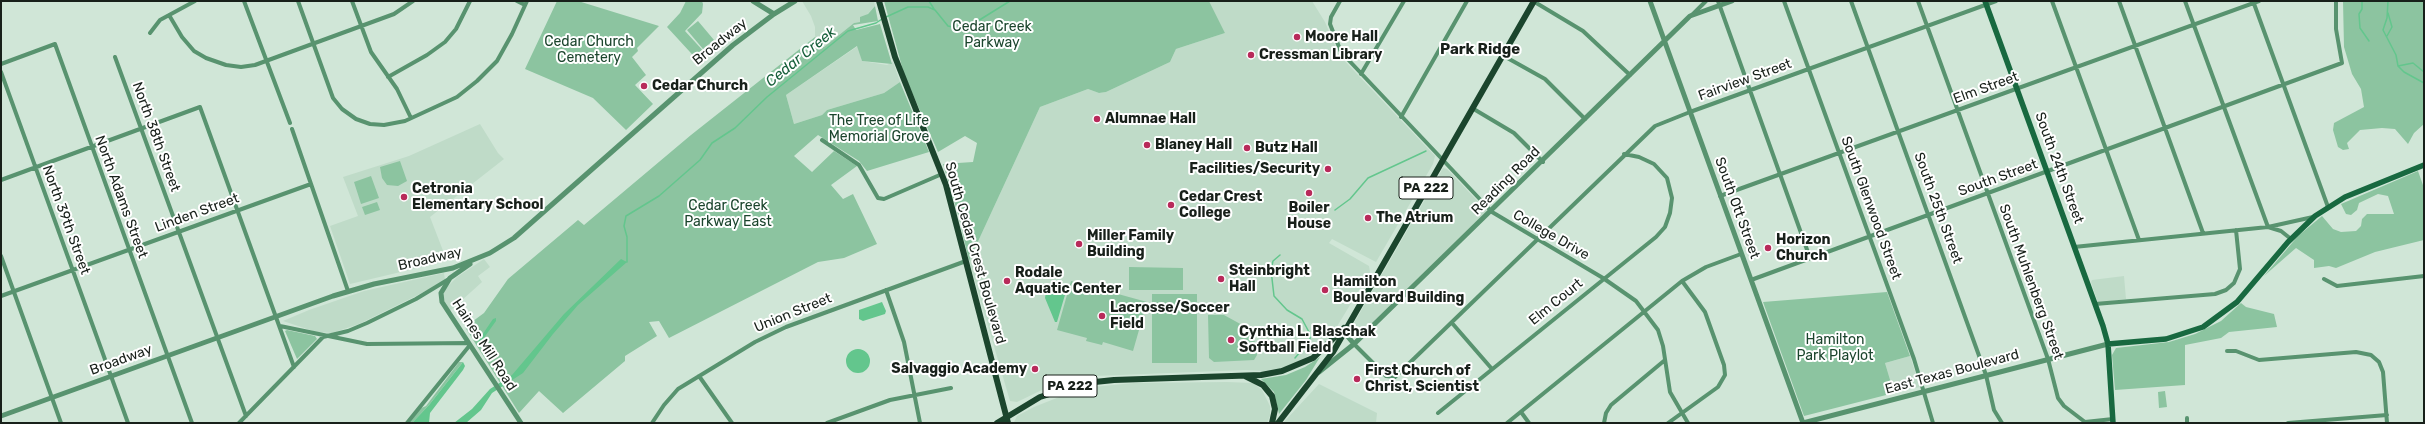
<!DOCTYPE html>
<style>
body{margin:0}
#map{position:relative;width:2425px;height:424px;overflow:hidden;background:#d0e6d7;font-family:Rubik,sans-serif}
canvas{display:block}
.frame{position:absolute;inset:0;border:2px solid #18201a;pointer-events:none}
</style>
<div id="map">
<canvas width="2425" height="424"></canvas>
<div class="frame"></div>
</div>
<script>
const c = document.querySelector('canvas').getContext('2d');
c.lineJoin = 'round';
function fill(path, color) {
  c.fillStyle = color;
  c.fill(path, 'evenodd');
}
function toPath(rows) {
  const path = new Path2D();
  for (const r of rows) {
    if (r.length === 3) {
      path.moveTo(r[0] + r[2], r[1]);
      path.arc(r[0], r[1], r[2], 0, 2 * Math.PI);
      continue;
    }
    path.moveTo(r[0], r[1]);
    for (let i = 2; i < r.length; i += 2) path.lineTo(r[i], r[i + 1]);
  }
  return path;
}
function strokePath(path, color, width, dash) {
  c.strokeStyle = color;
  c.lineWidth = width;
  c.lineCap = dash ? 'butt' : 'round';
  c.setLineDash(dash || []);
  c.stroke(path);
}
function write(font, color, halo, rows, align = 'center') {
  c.font = font + ' Rubik,sans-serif';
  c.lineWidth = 4;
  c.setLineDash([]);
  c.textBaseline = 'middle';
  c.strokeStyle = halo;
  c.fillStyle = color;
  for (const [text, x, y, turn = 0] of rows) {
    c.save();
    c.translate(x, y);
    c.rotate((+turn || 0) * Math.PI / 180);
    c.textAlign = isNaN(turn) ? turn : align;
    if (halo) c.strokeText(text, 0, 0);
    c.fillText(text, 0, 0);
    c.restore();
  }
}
fill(toPath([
 [802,1,874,1,875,6,860,22,854,23,824,47,815,37,815,27,811,16],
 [1209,1,1312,1,1325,22,1339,55,1435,156,1433,164,1376,262,1332,239,1329,243,1369,266,1370,272,1330,338,1305,358,1286,367,1264,371,1245,370,1095,376,1048,387,1017,402,1010,401,969,261,1040,107,1088,89,1099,93,1106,92,1170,62,1176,49,1225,33],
 [858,46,862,61,887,65,893,62,900,82,884,93,827,110,822,115,794,124,786,95],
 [480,124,498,153,504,159,430,217,447,261,350,284,330,226,358,216,343,177,409,156],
 [1443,168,1447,169,1487,211,1358,337,1353,338,1349,332],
 [484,259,490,267,478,276,482,282,450,311,445,303,443,295,446,288,457,277],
 [444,273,445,280,420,294,359,324,332,333,316,332,283,321,309,310,364,291],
 [2124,276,2126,299,2098,303,2091,282,2092,280],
 [1910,356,1920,387,1894,393,1885,363],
 [1227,382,1253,383,1262,390,1270,406,1270,416,1267,423,1014,422,1017,416,1034,407,1082,388,1134,383],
 [1319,384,1377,413,1376,423,1283,423]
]), '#bfdbc8');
fill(toPath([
 [557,1,578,1,659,26,637,48,638,51,632,57,646,75,635,85,653,104,626,130,593,98,525,69],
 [686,1,702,1,703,4,702,13,685,31,707,55,701,64,667,27,680,13],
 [884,1,1209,1,1225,33,1176,49,1170,62,1106,92,1099,93,1088,89,1040,107,969,261,958,214,943,164,973,162,977,143,965,136,938,152,904,74],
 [2343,1,2424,1,2424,124,2414,133,2408,144,2395,129,2382,128,2360,130,2347,143,2349,149,2343,150,2338,147,2333,130,2334,123,2364,107,2361,89,2352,74,2344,47],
 [875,6,878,21,853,25,856,30,880,24,892,64,862,61,857,46,786,95,794,124,822,115,827,110,884,93,900,82,929,152,867,171,859,161,818,135,794,156,812,172,834,151,857,166,831,185,843,199,853,194,877,244,844,258,818,262,669,338,659,321,649,322,657,336,625,356,625,361,563,413,539,391,519,413,465,327,484,313,508,279,578,220,584,225,691,135,815,37,824,47,854,23,860,22,860,17,868,14],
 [698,21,714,40,703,49,687,30],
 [400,161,407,181,398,186,387,185,382,178,380,167],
 [2418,171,2424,188,2424,240,2375,252,2336,268,2329,266,2314,268,2314,260,2296,248,2264,276,2298,236,2322,216,2333,229,2341,232,2356,231,2361,226,2362,219,2367,214,2394,214,2388,196,2378,194,2359,203,2357,210,2351,215,2346,214,2341,204],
 [371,176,379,198,361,204,354,182],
 [377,202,380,210,365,215,362,207],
 [1129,267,1183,268,1183,290,1129,290],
 [1071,281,1147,302,1133,351,1103,342,1102,345,1086,341,1087,338,1057,330],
 [1887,292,1910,356,1885,363,1894,393,1804,416,1763,302],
 [1152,294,1197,294,1197,363,1152,363],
 [2241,303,2246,307,2274,314,2277,327,2229,332,2221,338,2185,345,2185,385,2115,390,2112,355,2116,348,2169,342,2195,334,2221,321],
 [1208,315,1224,315,1244,326,1255,342,1257,355,1254,360,1214,362,1209,358],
 [287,330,315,336,317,339,297,359,285,331],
 [1320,357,1306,380,1279,414,1274,392,1261,379,1286,375,1305,367],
 [459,362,463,362,429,405,412,423,409,423,419,409,426,406],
 [2165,391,2167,407,2159,408,2158,392]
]), '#8cc4a0');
fill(toPath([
 [621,259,627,262,578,305,553,334,523,373,492,393,481,410,466,423,454,423,472,409,490,389,512,375,564,314],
 [1067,288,1057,322,1055,322,1045,298,1046,292,1052,289],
 [882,302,886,311,885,314,863,321,859,319,859,310],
 [496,318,496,321,478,346,476,344,493,319],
 [858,361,12],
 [463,362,465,366,463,370,430,413,429,423,412,423,429,405]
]), '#63c68d');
strokePath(toPath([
 [929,1,934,9],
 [2362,1,2362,9,2359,14,2360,28,2369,41],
 [2388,1,2387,18,2383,30,2396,55,2398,66,2404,72,2424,83],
 [886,17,908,7,928,7,935,10,948,26,957,28,981,19,1010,1],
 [2387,36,2392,27,2388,13],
 [2398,66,2413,63,2424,72],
 [1335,210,1350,199,1368,178,1426,151],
 [1280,255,1273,261,1271,270,1274,296,1287,310,1302,319,1310,334,1310,340,1295,358],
 [627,262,627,237,624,226,626,216,659,196,700,160,712,143,735,128,767,97,848,31,876,23,882,19]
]), '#63c68d', 1.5);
strokePath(toPath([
 [244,1,290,123],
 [298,1,333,98,342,109,356,119,370,124,384,125,405,121,457,97,477,81,497,61,512,34,527,1],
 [352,1,371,52,397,89,411,118],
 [517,1,525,5],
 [1340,1,1331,17,1330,24,1341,52,1492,212,1603,278,1636,301,1658,330,1663,346,1670,392,1688,423],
 [1533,1,1583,31,1630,75],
 [1718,1,1810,258],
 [1784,1,1914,359,1933,423],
 [1851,1,1986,375,1994,410,2002,423],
 [1918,1,2048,359,2058,398,2064,406,2085,422,2113,419],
 [2052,1,2139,240],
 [2119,1,2203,233],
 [2185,1,2268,227],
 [2253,1,2328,207],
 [169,15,182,37,194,51,206,58,226,65,241,67,255,65,394,14,413,1],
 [1692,15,1706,1],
 [150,33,160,20,195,1],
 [1502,55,1545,79,1585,119],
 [115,57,246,416],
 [1,64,55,44,192,423],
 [1,72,128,423],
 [1361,74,1404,1],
 [388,77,427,55,445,42,456,29,470,1],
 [1472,108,1514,133,1543,162],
 [1401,117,1467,1],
 [292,129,348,291],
 [822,140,859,165,878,198,884,199,942,174],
 [1,180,200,107,294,367],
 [1720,196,2259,1],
 [2268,227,2281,231,2291,239],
 [2074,247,2268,227,2313,217],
 [1,256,61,423],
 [2324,279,2337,286,2424,276],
 [1751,280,2342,63,2336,29,2336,1],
 [886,290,904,342,920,423],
 [1,296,311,184],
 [2095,304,2215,294,2226,290,2234,283,2240,269,2236,230],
 [1452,323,1492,369],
 [280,326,367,344,468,343],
 [1354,344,1386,376,1395,377,1655,126,1690,112,1996,1],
 [2227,351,2236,351,2259,360,2356,352,2371,355,2379,362,2383,372,2387,423],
 [699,376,732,423],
 [1521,412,1529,423],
 [1438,413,1656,237,1665,227,1670,213,1672,198,1667,178,1654,164,1639,157,1624,154],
 [2187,418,2187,423],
 [239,423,323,337,348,331,367,323,416,299,449,279],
 [407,423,470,345],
 [652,423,664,405,678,389,755,342,786,327,966,261],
 [827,423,890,400,951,388],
 [1507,423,1682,281,1706,267,1741,254],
 [1604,423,1606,413,1611,405,1665,360],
 [1668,423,1718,387,1725,375,1724,365,1705,312,1682,281],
 [2288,423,2387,415]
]), '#58936f', 4);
strokePath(toPath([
 [753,1,774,14],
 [1650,1,1803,423],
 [470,264,450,278,441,293,442,302,521,423],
 [1344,332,1354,344],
 [1319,372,1354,344,1690,16,1732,1],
 [1,416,333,296,374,284,453,268,490,253,514,238,733,45,774,14,795,1],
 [1803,423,2108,344]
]), '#58936f', 5);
strokePath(toPath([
 [1985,1,2103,326,2108,344,2113,423],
 [2108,344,2166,339,2203,327,2237,302,2288,242,2315,216,2345,197,2424,165]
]), '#186940', 5.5);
strokePath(toPath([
 [879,1,895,57,946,185,1008,423],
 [1245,376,1263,385,1272,396,1275,409,1272,423],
 [997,423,1040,397,1085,383,1114,380,1261,375,1282,371,1313,358,1344,328],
 [1278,423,1333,352,1534,1]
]), '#1b452d', 6);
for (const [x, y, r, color] of [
 [1297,37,4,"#b82a5a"],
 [1251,55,4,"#b82a5a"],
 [644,86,4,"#b82a5a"],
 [1097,119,4,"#b82a5a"],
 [1147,145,4,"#b82a5a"],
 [1247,148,4,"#b82a5a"],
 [1328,169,4,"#b82a5a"],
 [1309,193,4,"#b82a5a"],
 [404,197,4,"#b82a5a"],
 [1171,205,4,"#b82a5a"],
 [1368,218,4,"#b82a5a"],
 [1079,244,4,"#b82a5a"],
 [1768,248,4,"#b82a5a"],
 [1221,279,4,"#b82a5a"],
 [1007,281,4,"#b82a5a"],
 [1325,290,4,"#b82a5a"],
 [1102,316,4,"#b82a5a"],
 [1231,340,4,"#b82a5a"],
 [1035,369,4,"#b82a5a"],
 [1357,379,4,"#b82a5a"]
]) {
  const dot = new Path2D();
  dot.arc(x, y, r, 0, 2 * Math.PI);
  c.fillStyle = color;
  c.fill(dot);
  strokePath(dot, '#fff', 1.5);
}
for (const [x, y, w] of [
 [1426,188,54],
 [1070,386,54]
]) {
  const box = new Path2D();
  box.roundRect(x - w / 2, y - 11, w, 22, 3);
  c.fillStyle = '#fff';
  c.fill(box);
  strokePath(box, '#18201a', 1);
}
write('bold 13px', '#18201a', null, [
 ["PA 222",1426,188],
 ["PA 222",1070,386]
]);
write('14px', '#1b452d', '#fff', [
 ["Cedar Creek",992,27],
 ["Parkway",992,43],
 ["Cedar Church",589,42],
 ["Cemetery",589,58],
 ["The Tree of Life",879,121],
 ["Memorial Grove",879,137],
 ["Cedar Creek",728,206],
 ["Parkway East",728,222],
 ["Hamilton",1835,340],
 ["Park Playlot",1835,356]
]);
write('bold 14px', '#18201a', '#fff', [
 ["Moore Hall",1305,37],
 ["Cressman Library",1259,55],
 ["Cedar Church",652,86],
 ["Alumnae Hall",1105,119],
 ["Blaney Hall",1155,145],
 ["Butz Hall",1255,148],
 ["Facilities/Security",1320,169,"right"],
 ["Cetronia",412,189],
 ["Elementary School",412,205],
 ["Cedar Crest",1179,197],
 ["College",1179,213],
 ["Boiler",1309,208,"center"],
 ["House",1309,224,"center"],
 ["The Atrium",1376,218],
 ["Miller Family",1087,236],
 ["Building",1087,252],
 ["Horizon",1776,240],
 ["Church",1776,256],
 ["Steinbright",1229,271],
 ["Hall",1229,287],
 ["Rodale",1015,273],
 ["Aquatic Center",1015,289],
 ["Hamilton",1333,282],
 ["Boulevard Building",1333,298],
 ["Lacrosse/Soccer",1110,308],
 ["Field",1110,324],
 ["Cynthia L. Blaschak",1239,332],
 ["Softball Field",1239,348],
 ["Salvaggio Academy",1027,369,"right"],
 ["First Church of",1365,371],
 ["Christ, Scientist",1365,387]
], 'left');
write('14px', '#18201a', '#fff', [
 ["Broadway",720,42,-39],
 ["Fairview Street",1745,80,-20],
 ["Elm Street",1986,88,-20],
 ["North 38th Street",156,137,70],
 ["South 24th Street",2059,168,70],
 ["South Street",1998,178,-20],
 ["Reading Road",1506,181,-45],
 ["North Adams Street",121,197,70],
 ["South Ott Street",1737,208,70],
 ["South Glenwood Street",1871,208,70],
 ["South 25th Street",1938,208,70],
 ["Linden Street",197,213,-20],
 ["North 39th Street",66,220,70],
 ["College Drive",1551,235,30],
 ["South Cedar Crest Boulevard",975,253,74],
 ["Broadway",430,259,-13],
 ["South Muhlenberg Street",2031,282,70],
 ["Elm Court",1556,302,-39],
 ["Union Street",793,313,-22],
 ["Haines Mill Road",484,345,57],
 ["Broadway",121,360,-20],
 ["East Texas Boulevard",1952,372,-15]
]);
write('bold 15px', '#18201a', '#fff', [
 ["Park Ridge",1480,50]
]);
write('italic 15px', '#165f3a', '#fff', [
 ["Cedar Creek",801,57,-39]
]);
</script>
